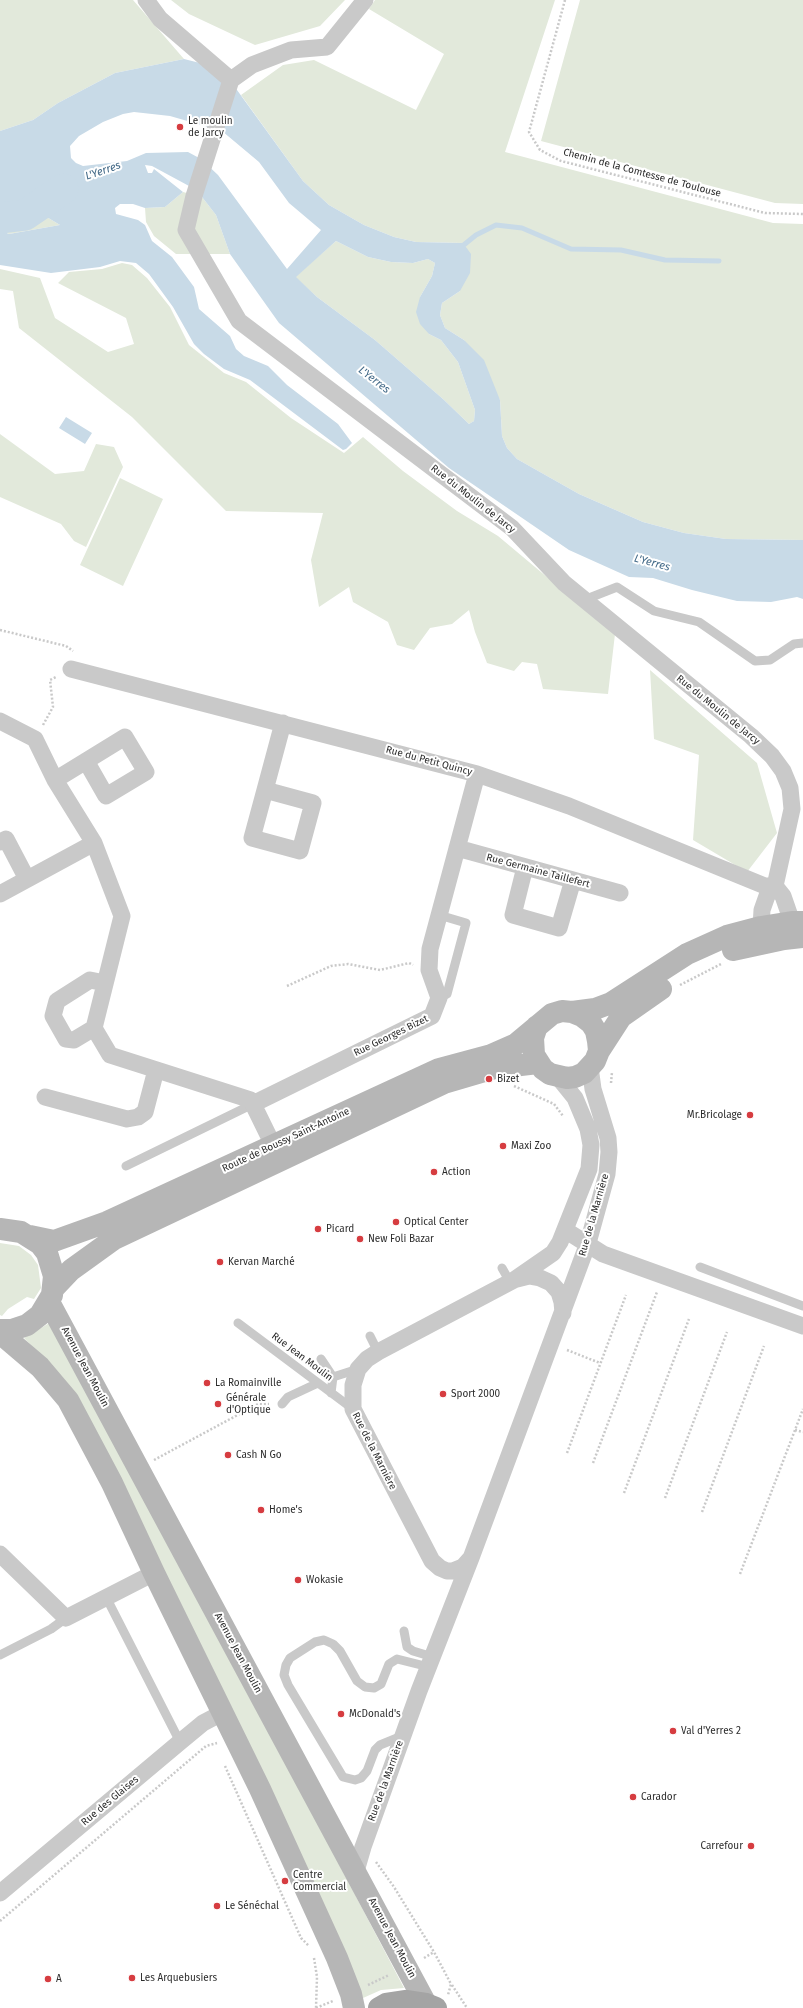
<!DOCTYPE html>
<meta charset="utf-8">
<style>
body{margin:0}
canvas{display:block;background:#fff}
</style>
<canvas width="803" height="2008"></canvas>
<script>
const c = document.querySelector('canvas').getContext('2d');
c.lineJoin = 'round';
function fill(path, color) {
  c.fillStyle = color;
  c.fill(path, 'evenodd');
}
function toPath(rows) {
  const path = new Path2D();
  for (const r of rows) {
    path.moveTo(r[0], r[1]);
    for (let i = 2; i < r.length; i += 2) path.lineTo(r[i], r[i + 1]);
  }
  return path;
}
function strokePath(path, color, width, dash) {
  c.strokeStyle = color;
  c.lineWidth = width;
  c.lineCap = dash ? 'butt' : 'round';
  c.setLineDash(dash || []);
  c.stroke(path);
}
function write(font, color, halo, rows, align = 'center') {
  c.font = font + ' "Fira Sans",sans-serif';
  c.lineWidth = 4;
  c.setLineDash([]);
  c.textBaseline = 'middle';
  c.strokeStyle = halo;
  c.fillStyle = color;
  for (const [text, x, y, turn = 0] of rows) {
    c.save();
    c.translate(x, y);
    c.rotate((+turn || 0) * Math.PI / 180);
    c.textAlign = isNaN(turn) ? turn : align;
    if (halo) c.strokeText(text, 0, 0);
    c.fillText(text, 0, 0);
    c.restore();
  }
}
fill(toPath([
 [0,0,133,0,184,59,115,73,58,103,33,120,0,131],
 [171,0,345,0,320,26,255,45,189,14],
 [375,0,555,0,505,152,773,223,803,224,803,540,726,539,684,533,643,522,579,494,517,459,507,448,502,436,500,400,464,340,445,328,440,315,442,303,460,291,463,243,416,242,394,237,364,225,329,205,303,181,241,95,283,65,314,60,416,110,444,54,369,9],
 [580,0,803,0,803,204,775,203,541,141],
 [183,192,202,197,216,215,230,254,176,254,154,236,146,222,145,208,165,207],
 [0,210,45,216,60,225,9,234,0,230],
 [336,241,368,257,391,262,413,263,428,259,435,263,432,276,420,297,429,334,441,340,458,362,475,410,474,421,469,424,443,399,375,340,317,297,295,277],
 [122,263,132,265,147,278,170,307,189,345,224,373,246,382,291,418,344,453,363,437,403,471,457,511,498,536,615,634,608,694,543,689,537,664,522,662,514,671,487,663,475,632,469,610,452,624,430,628,414,650,397,645,388,622,353,602,349,587,319,607,311,560,323,513,226,511,132,417,19,328,13,291,0,289,0,269,40,278,55,318,108,352,134,344,126,318,58,283,69,272,102,269],
 [0,434,55,474,84,471,96,444,114,447,123,467,86,547,74,541,61,524,0,497],
 [120,478,163,499,123,586,80,565],
 [650,670,757,763,777,833,747,872,693,840,699,755,654,739],
 [0,1243,19,1246,31,1255,38,1265,41,1288,34,1299,27,1297,8,1309,2,1316,0,1315],
 [51,1322,214,1626,404,1988,381,1990,363,1998,46,1361,24,1338]
]), '#e2e9db');
fill(toPath([
 [184,59,204,64,237,90,303,181,329,205,364,225,394,237,416,242,463,243,471,254,470,273,460,291,442,303,440,315,445,328,464,340,484,360,500,400,502,436,507,448,517,459,579,494,643,522,684,533,726,539,803,540,803,599,797,597,771,602,737,601,692,590,653,578,629,577,569,550,449,468,279,323,230,254,216,215,202,197,202,193,152,166,145,165,148,173,152,173,154,169,183,192,165,207,145,208,133,204,120,204,115,208,116,214,138,220,145,225,152,241,172,257,194,287,199,309,230,336,236,349,244,356,268,366,287,385,338,424,352,443,346,449,343,450,250,380,224,369,204,354,194,344,173,307,149,274,136,263,120,261,100,267,51,273,0,265,0,230,9,234,60,225,45,216,0,210,0,131,33,120,58,103,115,73],
 [134,112,170,116,222,131,259,162,289,203,321,230,287,269,218,175,201,159,188,152,146,153,127,161,83,166,76,163,71,158,70,146,79,136,103,122,123,114],
 [336,241,368,257,391,262,413,263,428,259,435,263,432,276,420,297,416,312,420,324,429,334,441,340,458,362,475,410,474,421,469,424,443,399,375,340,317,297,296,277],
 [66,417,92,433,85,444,59,428]
]), '#c8dae7');
strokePath(toPath([
 [460,248,476,235,496,225,522,228,571,249,621,250,665,260,719,261]
]), '#c8dae7', 5);
strokePath(toPath([
 [0,218,25,215,63,189]
]), '#c8dae7', 31);
strokePath(toPath([
 [565,0,529,132,540,150,561,161,765,213,803,214],
 [0,630,66,646,73,651],
 [43,725,53,707,50,680,56,677],
 [680,985,721,964],
 [287,986,331,966,348,964,380,970,409,963,413,965],
 [611,1083,612,1072],
 [514,1086,554,1104,563,1116],
 [567,1350,600,1363],
 [795,1430,803,1432],
 [567,1453,626,1295],
 [154,1460,258,1404,269,1404],
 [593,1463,657,1292],
 [624,1493,689,1319],
 [665,1498,727,1332],
 [702,1512,764,1346],
 [740,1574,803,1409],
 [225,1766,301,1938,309,1946],
 [376,1862,394,1887,434,1952,451,1984,448,1995],
 [0,1921,206,1746,217,1743],
 [314,1958,317,1977,316,2008],
 [424,1958,434,1952],
 [368,1985,389,1975],
 [452,1985,467,2008],
 [316,2008,333,2001]
]), '#c9c9c9', 2.5, [2, 2]);
strokePath(toPath([
 [584,600,617,587,654,611,699,622,755,661,770,660,794,644,803,643],
 [439,998,447,994,466,923,439,915],
 [126,1166,253,1104],
 [700,1267,803,1306],
 [502,1268,510,1282],
 [238,1323,353,1409],
 [370,1336,378,1352],
 [321,1359,333,1377,331,1393],
 [333,1377,358,1369],
 [282,1404,288,1397,318,1383],
 [106,1597,180,1742],
 [404,1631,407,1647,413,1651,433,1657],
 [0,1655,51,1629,66,1618],
 [402,1736,380,1745,375,1750,367,1771,361,1778,355,1780,343,1777,288,1685,284,1675,286,1665,290,1658,315,1642,324,1640,333,1644,340,1651,357,1681,365,1687,374,1688,381,1684,389,1664,397,1659,429,1667]
]), '#c9c9c9', 9);
strokePath(toPath([
 [146,0,160,19,231,80],
 [365,0,327,47,291,50,252,65,231,80,194,196,186,230,239,321,512,528,564,583,751,736,772,756,783,771,790,788,792,809,775,886],
 [71,669,477,774,569,806,765,886,775,886],
 [0,721,35,739,55,780,94,843,122,916,94,1028,110,1055,251,1100,273,1145],
 [55,780,86,761,125,737,146,772,106,796,86,761],
 [265,790,313,803,300,851,252,838,265,790,283,723],
 [0,842,6,839,27,879],
 [457,848,620,893],
 [525,867,513,915,559,928,573,880],
 [775,886,783,896,792,922],
 [0,894,94,843],
 [761,927,762,910,768,893,775,886],
 [94,1028,74,1040,66,1039,53,1016,57,1001,90,980,105,983],
 [45,1097,127,1119,138,1117,145,1112,156,1070],
 [253,1104,432,1016,439,998,429,970,430,949,477,774],
 [565,1230,603,1254,803,1326],
 [517,1279,529,1276,540,1278,551,1283,559,1292,562,1302,563,1313],
 [0,1554,66,1618,154,1573],
 [471,1558,463,1567,453,1571,447,1571,440,1568,432,1561,353,1409,353,1385,358,1369,367,1359,378,1352,514,1280,553,1253,560,1242,589,1169,591,1145,588,1129,575,1098,558,1077],
 [356,1871,363,1847,419,1691,471,1558,588,1243,607,1174,609,1152,608,1138,593,1089,590,1067],
 [0,1893,180,1742,203,1723,222,1713]
]), '#c9c9c9', 17);
strokePath(toPath([
 [733,950,784,939,803,937],
 [572,1012,595,1009,611,1003,687,954,727,936,761,927,792,922,803,922],
 [599,1051,621,1017,661,989],
 [0,1229,21,1232,40,1244,47,1253,54,1276,52,1295,40,1315,27,1325,12,1330,0,1330],
 [30,1236,54,1241,107,1222,439,1069,491,1055,516,1044,552,1014,562,1011,572,1012,582,1016,591,1023,596,1031,598,1041,599,1051,595,1061,584,1073,575,1077,567,1078,550,1074,543,1069,534,1055,533,1038,537,1026],
 [53,1289,71,1270,114,1239,444,1083,495,1068,538,1063],
 [49,1302,426,2004],
 [0,1333,40,1367,68,1400,112,1483,154,1573,260,1789,337,1958,351,1994,354,2008]
]), '#b6b6b6', 22);
strokePath(toPath([
 [379,2008,386,2004,406,2001,426,2004,436,2008]
]), '#a4a4a4', 22);
for (const [x, y, r, color] of [
 [180,127,4,"#d63c40"],
 [489,1079,4,"#d63c40"],
 [750,1115,4,"#d63c40"],
 [503,1146,4,"#d63c40"],
 [434,1172,4,"#d63c40"],
 [396,1222,4,"#d63c40"],
 [318,1229,4,"#d63c40"],
 [360,1239,4,"#d63c40"],
 [220,1262,4,"#d63c40"],
 [207,1383,4,"#d63c40"],
 [443,1394,4,"#d63c40"],
 [218,1404,4,"#d63c40"],
 [228,1455,4,"#d63c40"],
 [261,1510,4,"#d63c40"],
 [298,1580,4,"#d63c40"],
 [341,1714,4,"#d63c40"],
 [673,1731,4,"#d63c40"],
 [633,1797,4,"#d63c40"],
 [751,1846,4,"#d63c40"],
 [285,1881,4,"#d63c40"],
 [217,1906,4,"#d63c40"],
 [132,1978,4,"#d63c40"],
 [48,1979,4,"#d63c40"]
]) {
  const dot = new Path2D();
  dot.arc(x, y, r, 0, 2 * Math.PI);
  c.fillStyle = color;
  c.fill(dot);
  strokePath(dot, '#fff', 1.5);
}
write('10px', '#2c2c2c', '#fff', [
 ["Le moulin",188,121],
 ["de Jarcy",188,133],
 ["Bizet",497,1079],
 ["Mr.Bricolage",742,1115,"right"],
 ["Maxi Zoo",511,1146],
 ["Action",442,1172],
 ["Optical Center",404,1222],
 ["Picard",326,1229],
 ["New Foli Bazar",368,1239],
 ["Kervan Marché",228,1262],
 ["La Romainville",215,1383],
 ["Sport 2000",451,1394],
 ["Générale",226,1398],
 ["d'Optique",226,1410],
 ["Cash N Go",236,1455],
 ["Home's",269,1510],
 ["Wokasie",306,1580],
 ["McDonald's",349,1714],
 ["Val d'Yerres 2",681,1731],
 ["Carador",641,1797],
 ["Carrefour",743,1846,"right"],
 ["Centre",293,1875],
 ["Commercial",293,1887],
 ["Le Sénéchal",225,1906],
 ["Les Arquebusiers",140,1978],
 ["A",56,1979]
], 'left');
write('10px', '#2c2c2c', '#fff', [
 ["Chemin de la Comtesse de Toulouse",642,173,15],
 ["Rue du Moulin de Jarcy",473,499,38],
 ["Rue du Moulin de Jarcy",718,710,39],
 ["Rue du Petit Quincy",429,761,15],
 ["Rue Germaine Taillefert",538,871,15],
 ["Rue Georges Bizet",391,1036,-26],
 ["Route de Boussy Saint-Antoine",286,1140,-25],
 ["Rue de la Marnière",594,1215,-74],
 ["Rue Jean Moulin",302,1357,37],
 ["Avenue Jean Moulin",85,1367,62],
 ["Rue de la Marnière",374,1451,63],
 ["Avenue Jean Moulin",238,1653,62],
 ["Rue de la Marnière",386,1781,-70],
 ["Rue des Glaises",110,1801,-40],
 ["Avenue Jean Moulin",392,1938,62]
]);
write('italic 11px', '#426987', '#fff', [
 ["L'Yerres",103,171,-19],
 ["L'Yerres",374,380,38],
 ["L'Yerres",652,563,15]
]);
</script>
